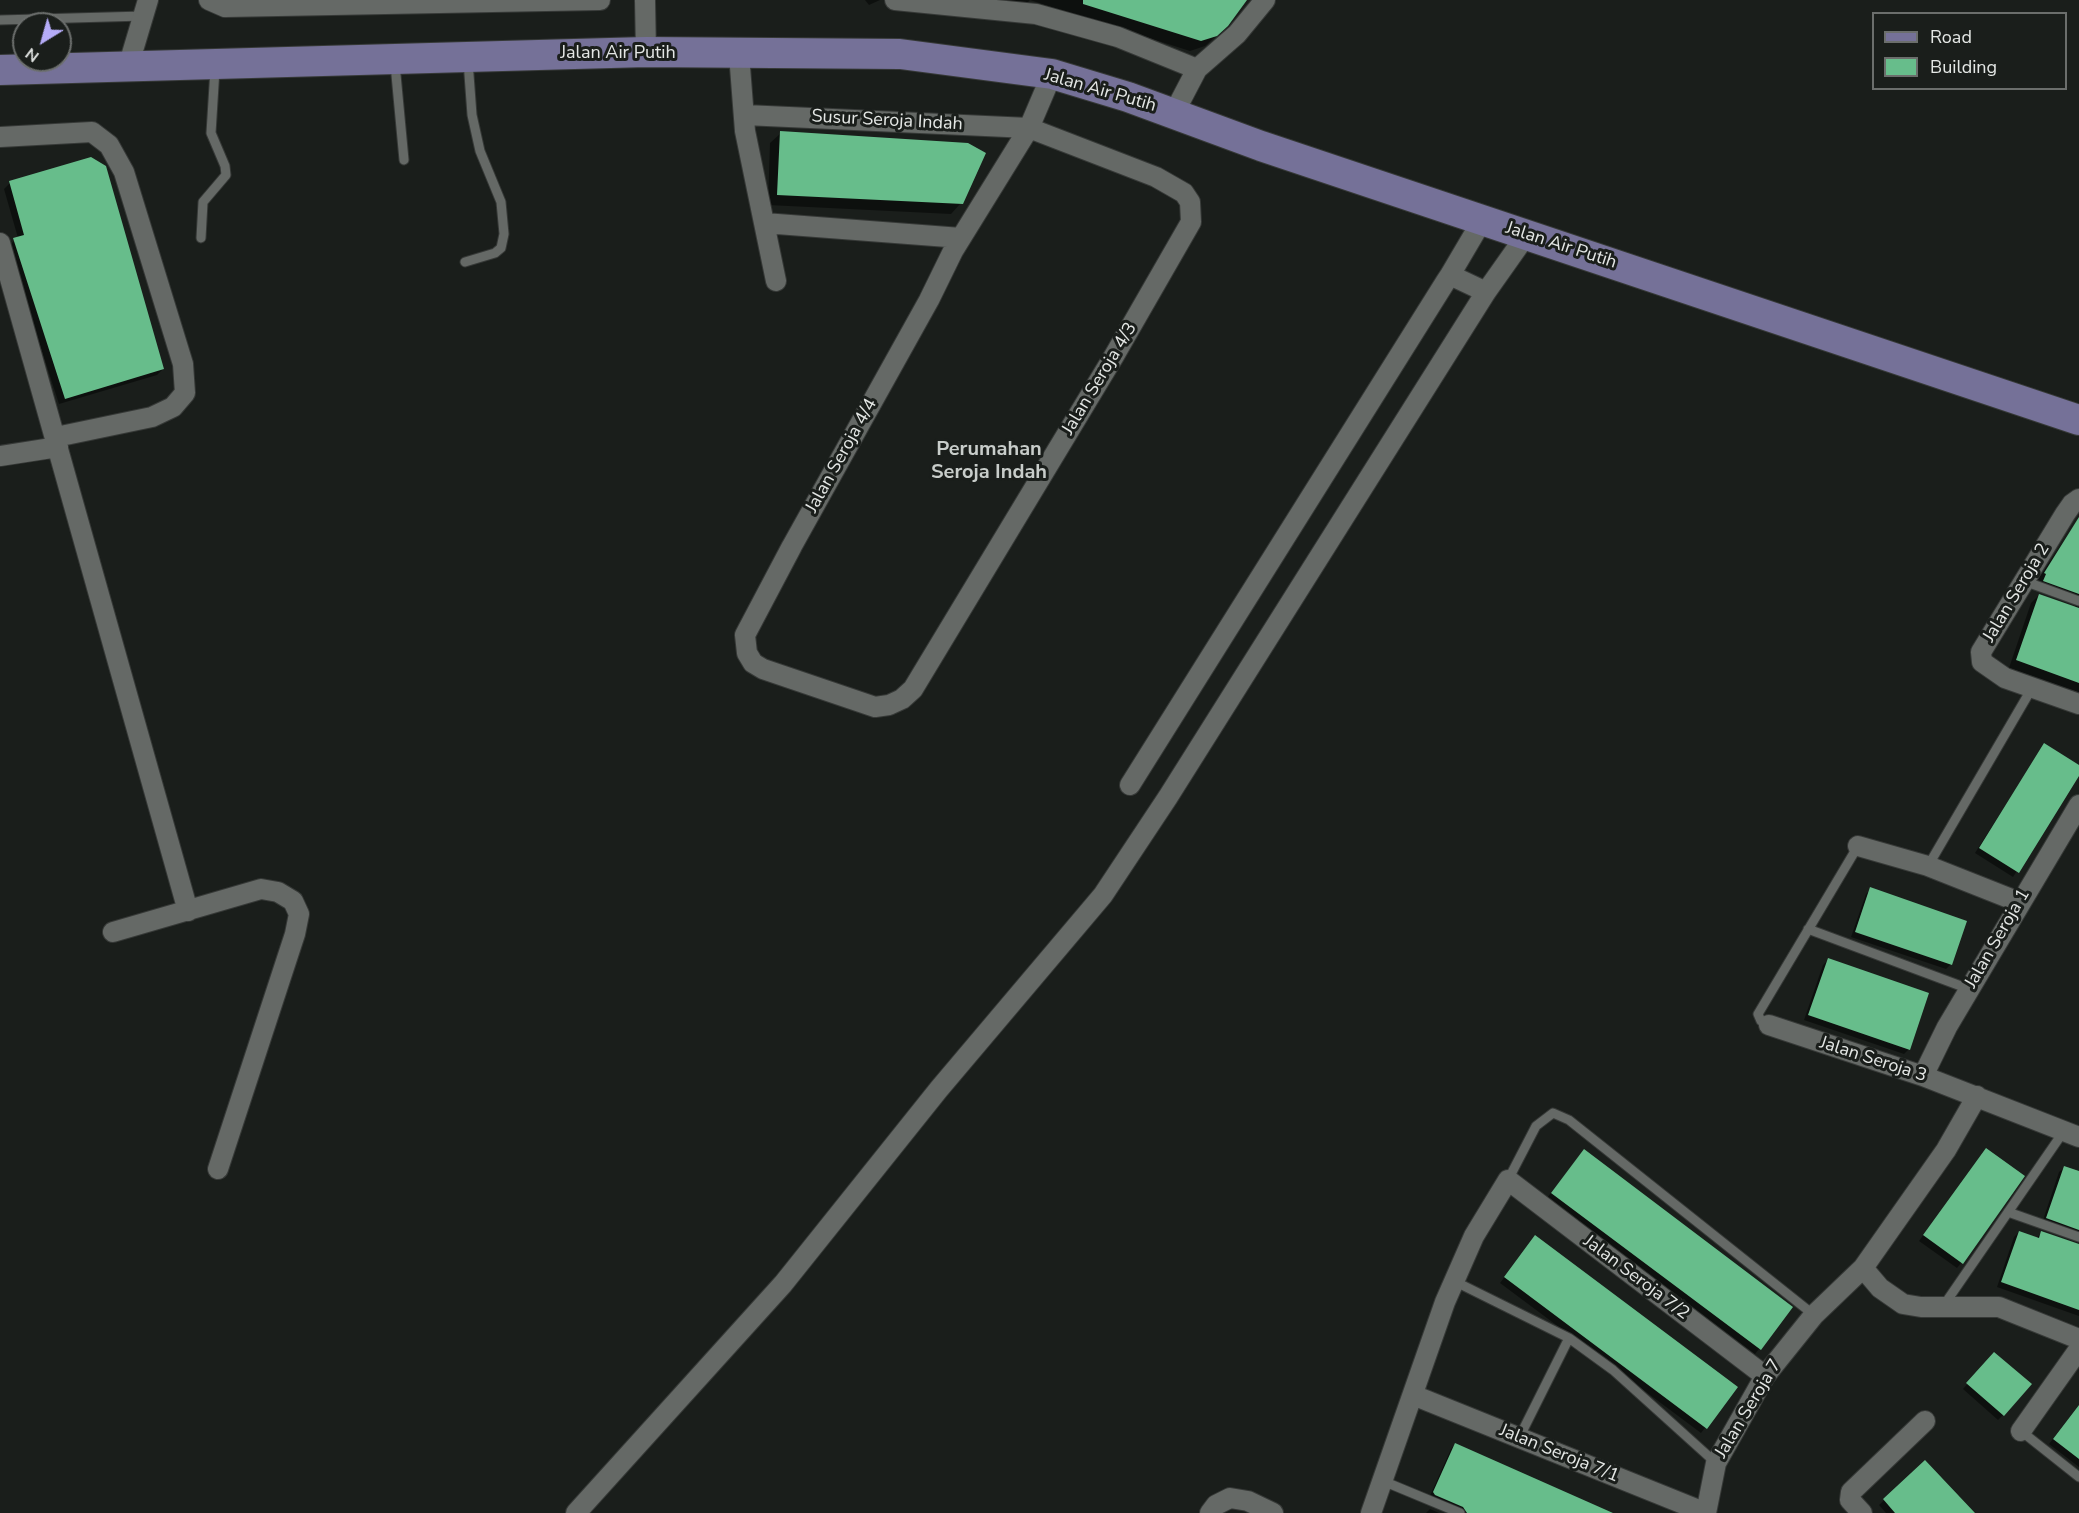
<!DOCTYPE html>
<style>
body{margin:0}
#map{position:relative;width:2079px;height:1513px;overflow:hidden;background:#1a1e1b;font-family:"Nunito Sans",sans-serif}
canvas{display:block}
.legend{position:absolute;left:1872px;top:12px;width:195px;height:78px;box-sizing:border-box;background:#1a1e1b;border:2px solid #6b6e6c;margin:0;padding:8px 10px;list-style:none;font-size:18px;color:#e4e7e5}
.legend li{display:flex;align-items:center;gap:12px;height:30px}
.legend b{width:30px;border:2px solid #6b6e6c}
.north{position:absolute;left:12px;top:12px;width:60px;height:60px;box-sizing:border-box;background:#1a1e1b;border:2px solid #6b6e6c;border-radius:50%;rotate:217deg;font-size:16px;font-weight:700;line-height:24px;text-align:center;color:#e4e7e5}
.north::after{content:'';display:block;margin:auto;width:21px;height:27px;background:#b5acf8;clip-path:polygon(50% 0,100% 100%,50% 72%,0 100%)}
</style>
<div id="map">
<canvas width="2079" height="1513"></canvas>
<ul class="legend">
<li><b style="height:8px;background:#757198"></b>Road</li>
<li><b style="height:16px;background:#67bd8b"></b>Building</li>
</ul>
<div class="north">N</div>
</div>
<script>
const c = document.querySelector('canvas').getContext('2d');
c.lineJoin = 'round';
function fill(path, color) {
  c.fillStyle = color;
  c.fill(path, 'evenodd');
}
function toPath(rows) {
  const path = new Path2D();
  for (const r of rows) {
    path.moveTo(r[0], r[1]);
    for (let i = 2; i < r.length; i += 2) path.lineTo(r[i], r[i + 1]);
  }
  return path;
}
function strokePath(path, color, width, dash) {
  c.strokeStyle = color;
  c.lineWidth = width;
  c.lineCap = dash ? 'butt' : 'round';
  c.setLineDash(dash || []);
  c.stroke(path);
}
function write(font, color, halo, rows, align = 'center') {
  c.font = font + ' "Nunito Sans",sans-serif';
  c.lineWidth = 6;
  c.setLineDash([]);
  c.textBaseline = 'middle';
  c.strokeStyle = halo;
  c.fillStyle = color;
  for (const [text, x, y, turn = 0] of rows) {
    c.save();
    c.translate(x, y);
    c.rotate((+turn || 0) * Math.PI / 180);
    c.textAlign = isNaN(turn) ? turn : align;
    if (halo) c.strokeText(text, 0, 0);
    c.fillText(text, 0, 0);
    c.restore();
  }
}
fill(toPath([
 [865,0,880,0,869,5],
 [906,0,1245,0,1216,36,1205,46,1190,51,1030,0,1019,11],
 [781,133,961,203,951,214,768,205,770,143],
 [10,183,163,369,157,375,59,404,8,246,18,238,4,189],
 [2079,518,2079,693,2009,668,2031,603,2039,595,2076,609,2074,603,2037,581],
 [2044,745,2079,767,2079,773,2013,877,1975,853],
 [1871,889,1951,964,1946,969,1851,937,1866,894],
 [1828,960,1909,1049,1904,1054,1804,1020,1823,965],
 [1986,1150,1961,1263,1957,1268,1919,1241],
 [1579,1156,1791,1308,1755,1354,1547,1198],
 [2064,1168,2079,1173,2079,1240,2042,1223,2059,1172],
 [2019,1232,2036,1238,2042,1233,2079,1244,2079,1316,1997,1287,2014,1237],
 [1531,1242,1736,1388,1701,1433,1500,1283],
 [1990,1358,2003,1415,1998,1420,1963,1389],
 [2079,1405,2079,1467,2049,1444],
 [1455,1444,1609,1513,1459,1513,1429,1498,1451,1449],
 [1925,1462,1973,1513,1886,1513,1879,1505],
 [1430,1509,1439,1513,1426,1513]
]), '#0007');
fill(toPath([
 [1083,0,1247,0,1228,26,1217,36,1201,41,1083,4],
 [780,131,968,143,986,153,963,204,777,195],
 [91,157,106,166,164,369,65,399,13,238,24,235,9,181],
 [2079,517,2079,594,2043,581,2046,574,2044,573],
 [2039,594,2079,608,2079,683,2016,660],
 [2044,743,2079,765,2079,776,2019,873,1979,848],
 [1870,887,1967,921,1952,965,1855,932],
 [1828,958,1929,993,1910,1050,1808,1015],
 [1986,1148,2025,1176,1963,1264,1923,1235],
 [1584,1149,1793,1307,1761,1350,1551,1193],
 [2064,1166,2079,1171,2079,1230,2046,1218],
 [2019,1231,2039,1238,2041,1231,2079,1244,2079,1310,2001,1282],
 [1535,1235,1738,1387,1707,1429,1504,1277],
 [1994,1352,2032,1384,2004,1416,1966,1383],
 [2079,1405,2079,1459,2053,1439],
 [1455,1443,1613,1513,1467,1513,1463,1507,1435,1495,1433,1492],
 [1925,1460,1975,1513,1895,1513,1883,1499]
]), '#67bd8b');
const service = toPath([
 [0,20,144,16],
 [395,64,404,160],
 [201,238,203,202,226,175,225,166,211,133,215,69],
 [465,262,495,253,501,248,504,234,501,202,480,151,472,115,468,61],
 [2024,581,2079,601],
 [1928,866,2032,688],
 [1808,929,1969,989],
 [1769,1025,1761,1021,1758,1014,1858,846],
 [1508,1180,1536,1126,1553,1113,1569,1120,1814,1315],
 [2008,1212,2079,1237],
 [1454,1281,1569,1338,1613,1370,1716,1463],
 [1944,1305,2064,1131],
 [2021,1431,2079,1477],
 [1519,1438,1569,1338],
 [1383,1481,1460,1513]
]);
const minor = toPath([
 [209,0,225,7,600,0],
 [645,0,646,52],
 [895,0,1036,14,1118,37,1197,69],
 [739,54,745,131,764,223,961,238],
 [128,67,148,0],
 [1174,113,1197,69,1237,34,1265,0],
 [745,115,1029,128,1156,177,1184,193,1190,202,1191,222,1114,356,913,689,902,699,889,705,875,707,763,669,753,663,747,653,745,635,792,546,929,300,953,251,1029,128,1052,74],
 [0,137,92,132,109,145,124,172,183,364,185,393,173,407,152,417,56,437],
 [764,223,776,281],
 [0,243,188,911],
 [1450,275,1483,219],
 [0,456,58,447],
 [2079,499,2072,504,2065,514,1981,652,1982,662,2005,678,2079,704],
 [1130,785,1446,281,1450,275,1486,292],
 [1858,846,1928,866,2019,902],
 [113,932,261,889,278,892,293,901,299,914,295,934,218,1169],
 [1769,1025,1923,1076,2079,1137],
 [1923,1076,1947,1027,2079,805],
 [1863,1268,1880,1288,1903,1304,1921,1307,1999,1307,2079,1339],
 [1413,1395,1706,1513],
 [2021,1431,2079,1349],
 [576,1513,783,1284,939,1089,1103,895,1168,797,1486,292,1527,234],
 [1210,1513,1216,1505,1230,1498,1248,1501,1273,1513],
 [1371,1513,1445,1302,1474,1236,1508,1180,1765,1376],
 [1706,1513,1716,1463,1765,1376,1814,1315,1863,1268,1946,1150,1977,1096],
 [1862,1513,1850,1500,1851,1492,1925,1421]
]);
const primary = toPath([
 [0,70,646,52,900,54,1052,74,1128,97,1261,146,2079,420]
]);
strokePath(service, '#363937', 11);
strokePath(minor, '#363937', 22);
strokePath(primary, '#363937', 32);
strokePath(service, '#656966', 9);
strokePath(minor, '#656966', 20);
strokePath(primary, '#757198', 30);
write('18px', '#e4e7e5', '#1a1e1b', [
 ["Jalan Air Putih",618,54],
 ["Jalan Air Putih",1100,91,16],
 ["Susur Seroja Indah",887,121,3],
 ["Jalan Air Putih",1561,246,18],
 ["Jalan Seroja 4/3",1100,379,-59],
 ["Jalan Seroja 4/4",842,456,-61],
 ["Jalan Seroja 2",2017,593,-59],
 ["Jalan Seroja 1",1998,939,-60],
 ["Jalan Seroja 3",1873,1060,18],
 ["Jalan Seroja 7/2",1636,1278,37],
 ["Jalan Seroja 7",1749,1409,-59],
 ["Jalan Seroja 7/1",1559,1454,22]
]);
write('bold 20px', '#c8cdca', '#1a1e1b', [
 ["Perumahan",989,450],
 ["Seroja Indah",989,473]
]);
</script>
